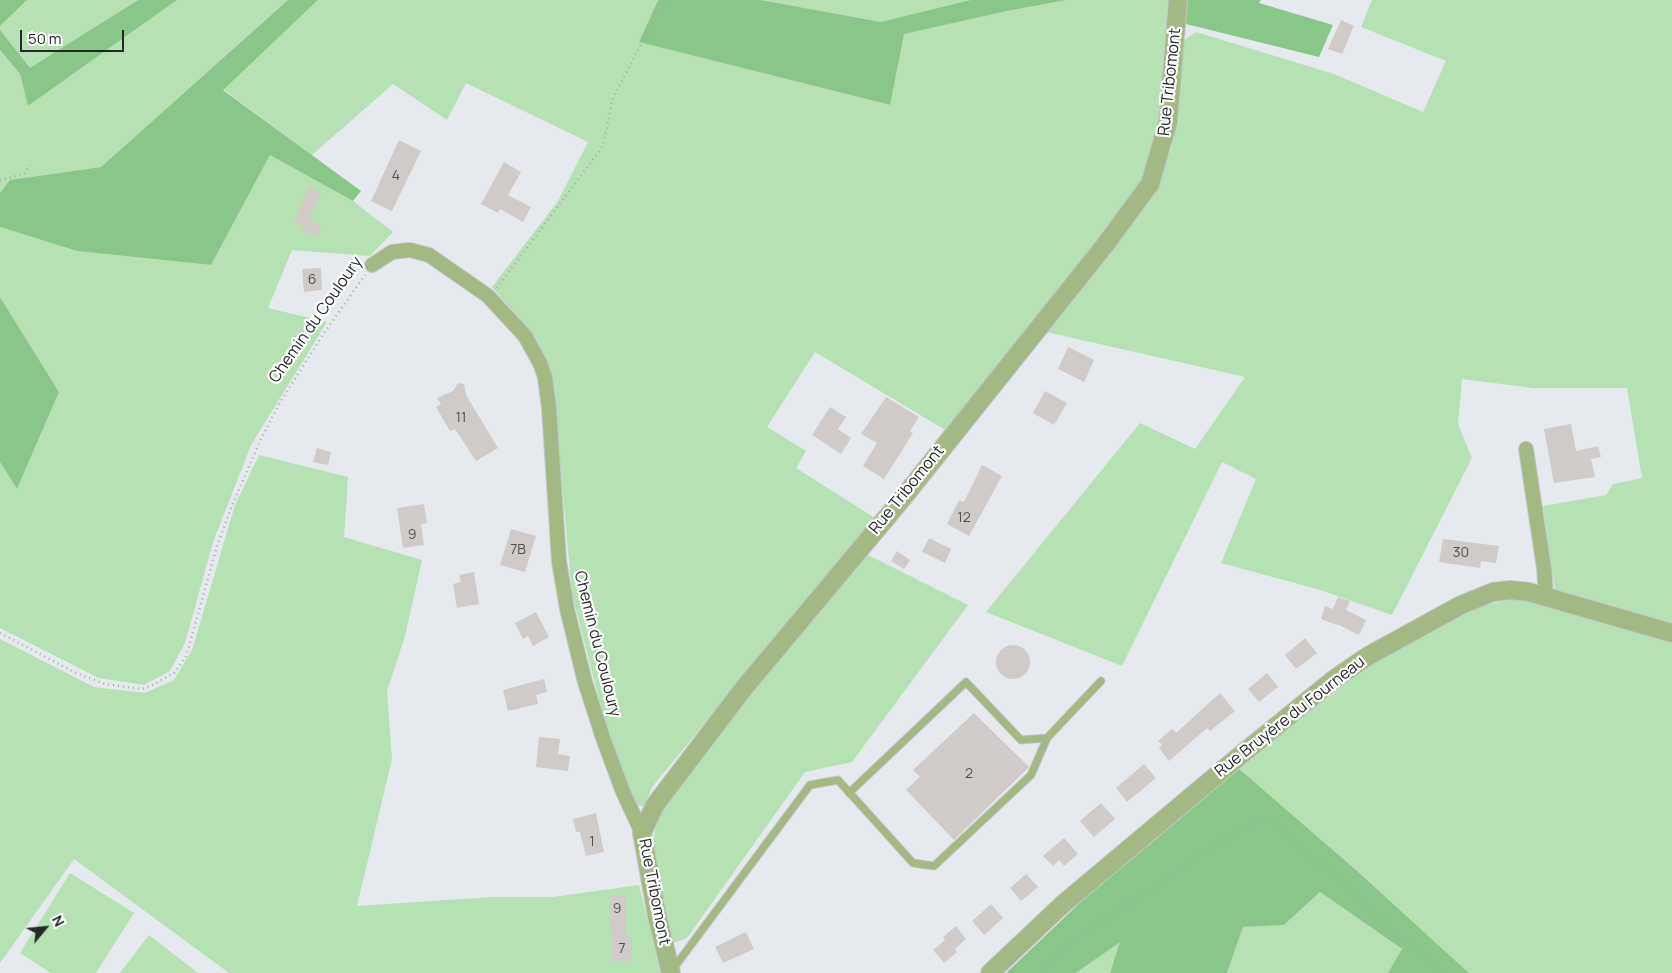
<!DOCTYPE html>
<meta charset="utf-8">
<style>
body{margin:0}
#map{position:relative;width:1672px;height:973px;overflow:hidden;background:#e6eaee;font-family:Manrope,sans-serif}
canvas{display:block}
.north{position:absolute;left:20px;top:903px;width:50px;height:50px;-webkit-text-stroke:4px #fff;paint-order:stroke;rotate:62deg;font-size:14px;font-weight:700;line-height:20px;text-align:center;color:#262729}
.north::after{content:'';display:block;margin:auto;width:18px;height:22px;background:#262729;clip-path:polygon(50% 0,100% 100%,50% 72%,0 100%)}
.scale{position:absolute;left:20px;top:30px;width:104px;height:22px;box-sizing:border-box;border:2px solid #262729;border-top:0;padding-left:6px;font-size:15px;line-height:18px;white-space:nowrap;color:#262729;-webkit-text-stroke:4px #fff;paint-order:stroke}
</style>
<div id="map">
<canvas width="1672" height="973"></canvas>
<div class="north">N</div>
<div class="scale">50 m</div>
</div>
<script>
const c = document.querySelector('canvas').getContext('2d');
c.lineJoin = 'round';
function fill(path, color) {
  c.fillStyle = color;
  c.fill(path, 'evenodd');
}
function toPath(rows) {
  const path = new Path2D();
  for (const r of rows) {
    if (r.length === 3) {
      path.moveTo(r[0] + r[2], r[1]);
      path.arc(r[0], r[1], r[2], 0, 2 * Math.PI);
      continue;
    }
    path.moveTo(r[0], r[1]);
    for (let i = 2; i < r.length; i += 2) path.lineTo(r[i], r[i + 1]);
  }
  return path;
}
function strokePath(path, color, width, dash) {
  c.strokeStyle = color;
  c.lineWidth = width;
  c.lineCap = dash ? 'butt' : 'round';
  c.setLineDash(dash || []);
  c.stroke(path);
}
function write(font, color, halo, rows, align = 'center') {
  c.font = font + ' Manrope,sans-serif';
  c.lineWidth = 4.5;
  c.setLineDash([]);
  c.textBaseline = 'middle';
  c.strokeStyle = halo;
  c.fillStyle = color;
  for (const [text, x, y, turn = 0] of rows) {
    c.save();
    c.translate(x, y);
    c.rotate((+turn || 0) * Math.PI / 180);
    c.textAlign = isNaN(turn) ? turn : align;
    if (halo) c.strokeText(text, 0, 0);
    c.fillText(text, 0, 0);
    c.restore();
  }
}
fill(toPath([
 [27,0,138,0,30,69,0,30,0,26],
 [177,0,288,0,101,167,11,180,0,193,0,50,20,74,28,106],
 [318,0,658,0,639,42,889,105,903,34,1007,11,1067,0,1171,0,1162,130,1137,192,947,431,815,352,767,427,806,451,796,468,875,518,652,787,644,807,634,804,602,711,572,594,555,407,538,347,516,315,492,287,558,201,588,142,466,83,447,120,393,84,312,155,223,89],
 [761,0,984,0,881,22],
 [1372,0,1672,0,1672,627,1555,591,1543,506,1606,495,1613,484,1642,478,1627,388,1533,388,1462,379,1458,424,1472,458,1392,615,1317,589,1221,563,1256,479,1222,462,1122,666,986,612,1140,423,1195,449,1245,377,1042,331,1148,204,1171,150,1180,82,1183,41,1196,32,1334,74,1423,112,1446,61,1361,27],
 [270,155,353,201,393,232,370,256,292,250,268,308,327,322,251,445,213,542,185,643,170,671,144,685,99,678,0,628,0,462,17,489,59,392,0,297,0,227,77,251,211,265],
 [259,455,348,477,344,537,422,560,405,636,387,691,392,759,357,906,492,897,553,897,639,885,661,973,229,973,74,859,0,963,0,639,94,687,145,693,174,680,192,650,235,505],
 [862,552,968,605,852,762,805,772,687,938,671,944,651,855,659,808],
 [1509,599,1531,599,1672,640,1672,973,1469,973,1356,870,1237,767,1368,666,1471,609],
 [70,873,134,913,96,973,51,973,20,953],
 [1320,892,1403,950,1388,973,1227,973,1243,927,1284,925],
 [149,935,198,973,120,973],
 [1121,941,1110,973,1076,973]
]), '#b5e1b4');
fill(toPath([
 [0,0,27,0,0,26],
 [138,0,177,0,28,106,20,74,0,50,0,30,30,68],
 [288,0,318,0,223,90,361,191,353,201,270,155,211,265,77,251,0,227,0,193,10,180,101,167],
 [658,0,761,0,881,22,971,0,1067,0,1007,11,904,34,890,105,639,42],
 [1171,0,1261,0,1259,3,1333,25,1319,57,1182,23],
 [0,297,59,392,17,489,0,462],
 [1237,767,1356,870,1469,973,1388,973,1402,949,1320,892,1284,925,1243,927,1227,973,1110,973,1120,942,1076,973,1006,973,1107,877]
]), '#88c787');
fill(toPath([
 [1341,20,1354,26,1342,54,1328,49],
 [399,140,421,151,392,211,371,201],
 [504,162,521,172,508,195,531,207,523,222,500,209,498,213,481,204],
 [309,187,321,193,309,220,322,225,317,237,301,230,303,226,294,222],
 [321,268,322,290,304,292,302,269],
 [1068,347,1094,360,1084,382,1058,369],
 [458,383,464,384,466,395,498,448,476,461,455,429,450,431,436,407,441,404,437,398,453,391],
 [1045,391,1067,403,1054,425,1033,413],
 [886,397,919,417,910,431,913,433,884,479,863,466,877,443,861,434],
 [830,407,846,417,838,429,851,438,841,454,812,435],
 [1571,424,1576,451,1598,446,1601,457,1591,459,1595,477,1554,483,1544,429],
 [317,448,331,452,328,465,313,462],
 [982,465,1002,476,969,536,947,524,959,500,964,502],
 [424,504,427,523,421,524,424,545,403,548,397,508],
 [511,529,536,536,525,572,500,565],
 [929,538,951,549,945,563,922,552],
 [1443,539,1499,546,1496,563,1481,561,1480,568,1439,562],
 [897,551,910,560,904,569,891,561],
 [474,572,479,604,457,608,453,584,461,582,459,575],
 [1338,597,1350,601,1346,610,1366,620,1359,635,1337,624,1337,625,1321,619,1325,606,1333,609],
 [536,612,549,637,533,646,528,636,523,639,515,623],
 [1305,638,1317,653,1296,669,1285,655],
 [1013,662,17],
 [1267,673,1278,687,1259,702,1248,689],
 [544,679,547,692,536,695,538,704,508,711,503,690],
 [1220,693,1235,711,1210,731,1207,728,1169,761,1159,748,1162,745,1158,741,1172,729,1176,733],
 [974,713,1029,767,954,840,906,790,920,777,913,770],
 [539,737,560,739,558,754,570,756,568,771,536,767],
 [1144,764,1156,778,1127,802,1116,788],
 [1101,803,1115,819,1094,837,1080,821],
 [596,813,604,852,586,856,580,832,576,832,573,819],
 [1064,838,1078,854,1064,866,1059,860,1053,866,1043,856],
 [1026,874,1038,887,1021,901,1010,888],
 [609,895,626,895,626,937,632,937,632,961,612,961],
 [991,904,1003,918,984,935,972,921],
 [956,926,966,939,955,949,957,952,944,963,933,950,945,940,943,937],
 [746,932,754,949,723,963,715,947]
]), '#d0cac9');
const service = toPath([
 [849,793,966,682,1021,740,1047,738],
 [673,969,810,785,838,780,913,863,934,866,1031,775,1047,738,1101,681]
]);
const minor = toPath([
 [372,265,392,252,410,250,429,255,488,296,525,336,540,363,545,377,549,408,559,561,567,609,585,682,603,738,623,792,642,833],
 [1526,449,1544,568,1546,595]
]);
const tertiary = toPath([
 [671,973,657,916,642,833,655,805,744,688,902,499,1105,245,1150,184,1168,122,1178,0],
 [990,973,1062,905,1236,759,1333,680,1368,656,1461,605,1493,592,1510,590,1529,592,1672,633]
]);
strokePath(service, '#c3c7cb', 9);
strokePath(minor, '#c3c7cb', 16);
strokePath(tertiary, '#c3c7cb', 20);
strokePath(toPath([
 [0,180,24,174,30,165],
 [497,288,603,146,613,98,664,0],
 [0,633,76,673,105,684,141,689,151,686,174,673,186,657,217,546,231,508,261,439,279,404,322,336,365,275],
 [1043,973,1073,941,1254,820,1269,818,1442,973]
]), '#a7aaae', 2.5, [1, 4]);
strokePath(service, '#a4b883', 7);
strokePath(minor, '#a4b883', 14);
strokePath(tertiary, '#a4b883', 18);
write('14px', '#505051', null, [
 ["4",396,176],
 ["6",312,280],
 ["11",461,418],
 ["12",964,518],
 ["9",412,535],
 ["7B",518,550],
 ["30",1461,553],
 ["2",969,774],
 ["1",592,842],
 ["9",617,909],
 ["7",622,949]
]);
write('16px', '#262729', '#fff', [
 ["Rue Tribomont",1170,82,-84],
 ["Chemin du Couloury",316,320,-55],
 ["Rue Tribomont",907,490,-51],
 ["Chemin du Couloury",597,644,76],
 ["Rue Bruyère du Fourneau",1290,717,-38],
 ["Rue Tribomont",654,892,79]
]);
</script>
